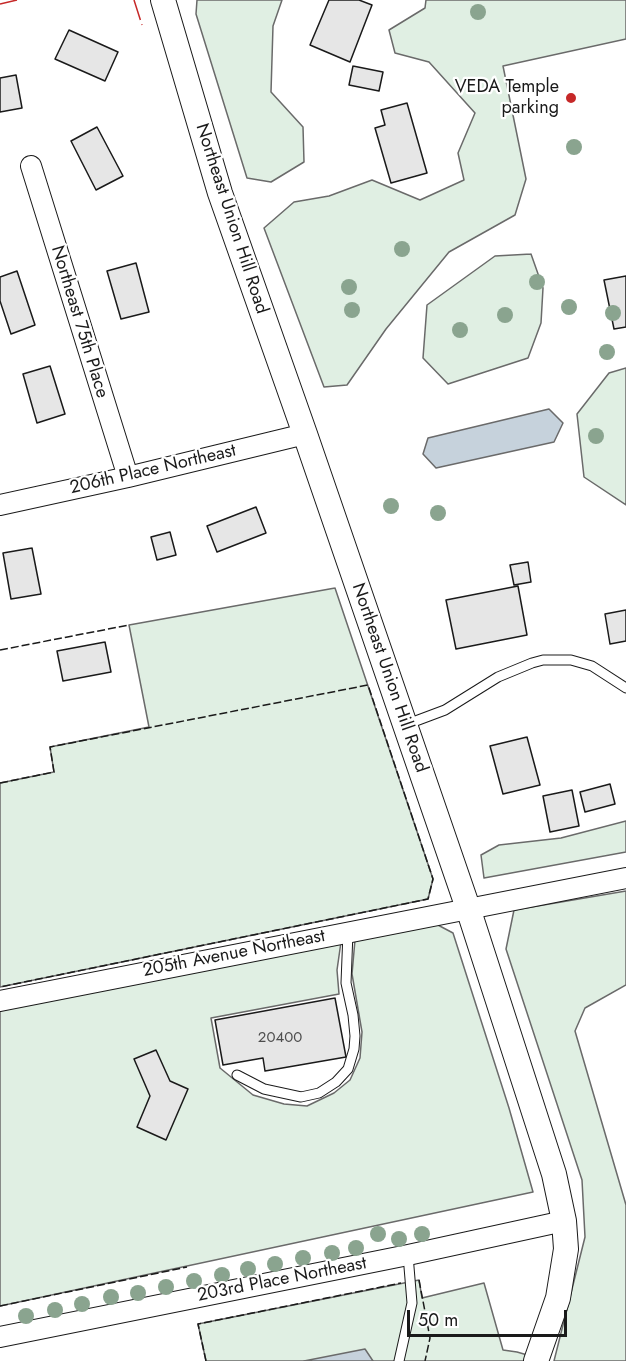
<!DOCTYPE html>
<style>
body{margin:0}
#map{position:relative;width:626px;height:1361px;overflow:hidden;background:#fff;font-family:Jost,sans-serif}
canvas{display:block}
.scale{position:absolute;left:407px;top:1310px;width:160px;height:27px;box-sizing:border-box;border:3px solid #1a1a1a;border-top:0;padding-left:8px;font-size:18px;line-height:21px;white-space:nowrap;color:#1a1a1a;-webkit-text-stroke:4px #fff;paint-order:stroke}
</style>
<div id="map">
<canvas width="626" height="1361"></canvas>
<div class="scale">50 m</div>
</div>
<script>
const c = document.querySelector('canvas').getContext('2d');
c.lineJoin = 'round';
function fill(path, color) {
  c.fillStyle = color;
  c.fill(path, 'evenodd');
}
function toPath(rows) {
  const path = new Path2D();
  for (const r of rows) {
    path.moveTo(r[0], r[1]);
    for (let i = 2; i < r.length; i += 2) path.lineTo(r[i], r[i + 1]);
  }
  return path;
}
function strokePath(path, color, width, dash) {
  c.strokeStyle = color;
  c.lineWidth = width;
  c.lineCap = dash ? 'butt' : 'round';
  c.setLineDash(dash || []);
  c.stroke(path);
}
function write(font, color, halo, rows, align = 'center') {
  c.font = font + ' Jost,sans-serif';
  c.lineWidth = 4.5;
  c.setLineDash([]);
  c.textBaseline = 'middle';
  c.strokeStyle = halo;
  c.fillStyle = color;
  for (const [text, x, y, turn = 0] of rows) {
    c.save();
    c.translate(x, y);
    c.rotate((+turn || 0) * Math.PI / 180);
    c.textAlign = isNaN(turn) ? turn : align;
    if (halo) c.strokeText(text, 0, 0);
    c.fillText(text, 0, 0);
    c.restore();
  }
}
const green = toPath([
 [197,0,282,0,273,26,271,92,303,127,304,162,271,182,247,178,196,14,197,0],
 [426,0,626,0,626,39,503,66,526,179,515,215,449,252,386,329,347,385,324,387,264,228,294,202,329,196,372,180,420,200,464,180,458,153,475,113,429,62,395,53,389,30,425,8,426,0],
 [531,254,543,288,541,323,528,358,448,384,423,358,427,305,495,256,531,254],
 [626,368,626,505,584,477,577,414,609,373,626,368],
 [335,588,433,879,428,899,0,987,0,783,54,772,50,747,149,727,129,625,335,588],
 [626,821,626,852,484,878,481,855,499,845,561,838,626,821],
 [626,891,626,985,585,1008,575,1031,626,1205,626,1361,554,1361,585,1237,582,1180,506,949,514,910,626,891],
 [436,924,453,933,509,1108,533,1192,0,1306,0,1009,341,942,337,970,339,994,211,1018,220,1068,253,1095,284,1104,307,1106,334,1093,350,1080,360,1058,362,1032,352,974,355,940,436,924],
 [419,1280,422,1298,484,1283,503,1350,517,1352,548,1361,206,1361,198,1324,419,1280]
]);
fill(green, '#e0efe3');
strokePath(green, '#6a6a6a', 1.5);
const water = toPath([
 [549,409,563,423,554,442,436,468,423,454,428,438,549,409],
 [365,1349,373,1361,304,1361,365,1349]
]);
fill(water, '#c6d2dc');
strokePath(water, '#6a6a6a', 1.5);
const building = toPath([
 [329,0,359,0,372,5,350,62,310,45,329,0],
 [69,30,118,52,105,81,55,59,69,30],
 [353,66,383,72,379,91,349,85,353,66],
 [16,75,22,108,0,112,0,78,16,75],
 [407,103,427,173,391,183,375,128,385,125,381,110,407,103],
 [97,127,123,176,96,190,71,141,97,127],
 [136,263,149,312,121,319,107,271,136,263],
 [17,271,35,325,11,334,0,301,0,277,17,271],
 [626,276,626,327,614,329,604,280,626,276],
 [50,366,65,414,37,423,23,374,50,366],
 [256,507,266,533,217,552,207,526,256,507],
 [170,532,176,555,157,560,151,537,170,532],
 [32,548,41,594,11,599,3,553,32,548],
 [528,562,531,582,514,585,510,565,528,562],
 [518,586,527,635,456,649,446,600,518,586],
 [626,610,626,641,610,644,605,614,626,610],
 [105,642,111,672,63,681,57,651,105,642],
 [527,737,540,785,503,794,490,746,527,737],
 [610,784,615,804,585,812,580,792,610,784],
 [572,790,579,826,550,832,543,796,572,790],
 [335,998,346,1057,265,1071,263,1058,223,1065,215,1020,335,998],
 [156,1050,170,1081,188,1089,166,1140,137,1127,150,1096,134,1059,156,1050]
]);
fill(building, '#e6e6e6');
strokePath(building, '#1a1a1a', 1.5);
const service = toPath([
 [405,725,445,710,498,677,532,663,543,660,571,660,592,666,626,688],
 [237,1075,264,1089,301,1097,319,1093,336,1082,348,1069,354,1049,355,1036,353,1015,346,983,348,932],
 [399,1361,412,1303,408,1255]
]);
const minor = toPath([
 [31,166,128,477],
 [0,505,128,477,305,434],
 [0,1001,626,878],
 [0,1337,408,1255,564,1221]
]);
const tertiary = toPath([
 [163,0,220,193,305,434,468,908,554,1174,564,1221,566,1249,558,1298,536,1361]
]);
strokePath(service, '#1a1a1a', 11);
strokePath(minor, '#1a1a1a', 22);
strokePath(tertiary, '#1a1a1a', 26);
strokePath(service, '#fff', 9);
strokePath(minor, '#fff', 20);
strokePath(tertiary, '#fff', 24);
strokePath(toPath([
 [0,650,129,625],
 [0,783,54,772,50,747,368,685,433,879,428,899,0,987],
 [419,1280,430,1338,425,1361],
 [0,1306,187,1267],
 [206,1361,198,1324,401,1283]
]), '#1a1a1a', 1.5, [8, 3]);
strokePath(toPath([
 [134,0,142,25],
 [0,4,17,0]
]), '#c62828', 1.5, [21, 4.5, 3, 4.5]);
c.fillStyle = '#8aa48f';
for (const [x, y] of [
 [478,12],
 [574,147],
 [402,249],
 [537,282],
 [349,287],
 [569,307],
 [352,310],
 [613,313],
 [505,315],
 [460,330],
 [607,352],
 [596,436],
 [391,506],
 [438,513],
 [378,1234],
 [422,1234],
 [399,1239],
 [356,1248],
 [332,1253],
 [303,1258],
 [275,1264],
 [248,1269],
 [222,1275],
 [194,1281],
 [166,1287],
 [138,1293],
 [111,1297],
 [82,1304],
 [55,1310],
 [26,1316]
]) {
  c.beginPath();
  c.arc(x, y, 8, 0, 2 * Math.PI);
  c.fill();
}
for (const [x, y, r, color] of [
 [571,98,6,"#c62828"]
]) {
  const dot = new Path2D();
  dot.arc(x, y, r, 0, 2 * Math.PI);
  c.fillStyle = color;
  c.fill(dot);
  strokePath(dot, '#fff', 2);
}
write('15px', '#4d4d4d', null, [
 ["20400",280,1038]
]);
write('18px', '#1a1a1a', '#fff', [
 ["VEDA Temple",559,88],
 ["parking",559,109]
], 'right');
write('18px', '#1a1a1a', '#fff', [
 ["Northeast Union Hill Road",231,219,72],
 ["Northeast 75th Place",79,322,73],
 ["206th Place Northeast",153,470,-13],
 ["Northeast Union Hill Road",389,678,71],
 ["205th Avenue Northeast",234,954,-11],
 ["203rd Place Northeast",282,1280,-11]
]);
</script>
